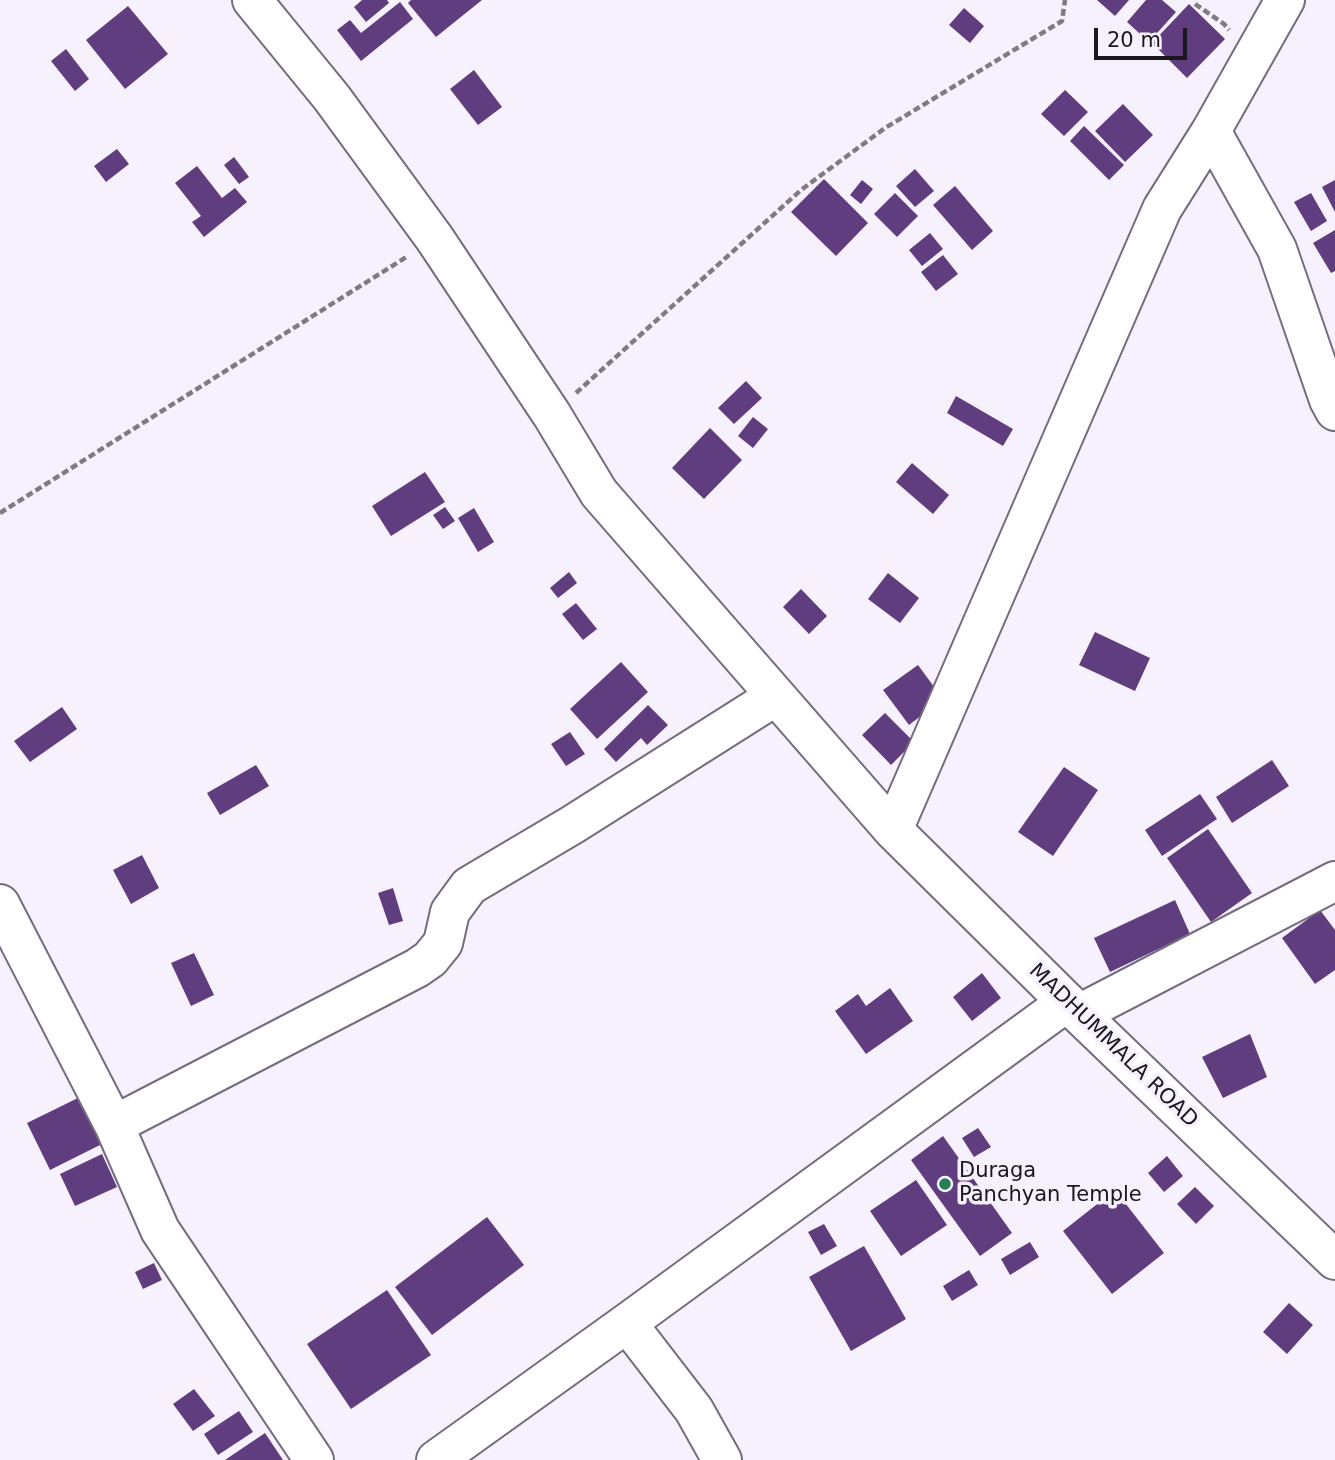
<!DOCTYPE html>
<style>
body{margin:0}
#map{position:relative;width:1335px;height:1460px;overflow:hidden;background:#f7f1fe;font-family:"DejaVu Sans",sans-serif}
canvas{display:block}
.scale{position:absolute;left:1094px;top:28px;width:93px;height:32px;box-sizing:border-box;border:4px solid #1a171e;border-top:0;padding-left:9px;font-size:21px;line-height:24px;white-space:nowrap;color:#1a171e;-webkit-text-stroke:5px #f7f1fe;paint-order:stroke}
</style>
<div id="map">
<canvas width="1335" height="1460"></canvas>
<div class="scale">20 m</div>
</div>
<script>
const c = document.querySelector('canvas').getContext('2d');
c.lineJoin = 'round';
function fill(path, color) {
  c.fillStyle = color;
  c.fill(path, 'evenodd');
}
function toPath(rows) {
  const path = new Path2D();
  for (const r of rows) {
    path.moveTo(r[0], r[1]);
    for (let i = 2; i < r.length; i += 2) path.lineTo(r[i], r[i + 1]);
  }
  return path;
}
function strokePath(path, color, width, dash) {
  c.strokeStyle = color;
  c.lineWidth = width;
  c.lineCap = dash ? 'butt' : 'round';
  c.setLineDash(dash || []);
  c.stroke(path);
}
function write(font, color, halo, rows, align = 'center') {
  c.font = font + ' "DejaVu Sans",sans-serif';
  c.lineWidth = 7;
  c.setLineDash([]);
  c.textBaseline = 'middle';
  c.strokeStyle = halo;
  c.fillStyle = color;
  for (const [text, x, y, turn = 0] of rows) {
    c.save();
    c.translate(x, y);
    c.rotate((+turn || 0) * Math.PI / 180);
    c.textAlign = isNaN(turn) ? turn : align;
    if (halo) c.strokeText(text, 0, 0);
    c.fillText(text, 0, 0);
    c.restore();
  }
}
fill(toPath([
 [362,0,387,0,389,3,366,22,354,7],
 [411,0,482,0,436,37,408,3],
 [1097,0,1129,0,1115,16],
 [1146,0,1162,0,1176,12,1149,42,1127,22],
 [400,2,413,19,361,61,337,30,350,20,361,33],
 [1189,4,1225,39,1187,78,1152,43],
 [128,6,168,54,125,89,86,40],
 [964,8,984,26,970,43,949,25],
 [66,49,89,79,75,91,51,61],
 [474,70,502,107,478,125,450,89],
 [1065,90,1088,112,1064,136,1041,114],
 [1123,104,1153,135,1125,162,1095,131],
 [1084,126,1124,165,1109,180,1070,141],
 [117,149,129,164,106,182,94,166],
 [234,157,249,177,239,184,224,165],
 [197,166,222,198,235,188,247,202,204,237,192,222,201,216,175,183],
 [915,169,934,191,915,207,896,186],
 [824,179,868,223,836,256,791,212],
 [862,180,873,189,861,204,850,195],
 [1335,180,1335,212,1322,187],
 [955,186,993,231,972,250,933,205],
 [895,193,918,216,897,237,874,214],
 [1311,193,1327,221,1311,231,1294,202],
 [1335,230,1335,271,1331,273,1313,243],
 [930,233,943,249,922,266,909,250],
 [943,255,958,274,936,291,921,272],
 [746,381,762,398,734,424,718,408],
 [956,396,1013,429,1003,446,947,413],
 [753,417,768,429,753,448,738,436],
 [710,428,742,460,704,499,672,468],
 [912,463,949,495,933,514,896,482],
 [425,472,445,502,391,536,372,506],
 [445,507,455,521,443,529,433,515],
 [474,508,494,542,478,552,458,518],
 [569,572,577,583,558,598,550,588],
 [888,573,919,598,900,623,868,599],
 [801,589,827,616,809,634,783,607],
 [576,603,597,629,583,640,562,614],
 [1095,632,1150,658,1135,691,1079,665],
 [621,662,648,692,597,739,570,709],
 [918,665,943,699,909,725,883,690],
 [648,705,668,725,647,745,641,738,616,762,604,749],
 [62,707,77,729,30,762,14,741],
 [885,713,914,742,891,765,862,735],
 [570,732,585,754,566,766,551,744],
 [1272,760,1289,786,1232,823,1216,797],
 [256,765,269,786,220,815,207,793],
 [1064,767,1098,790,1053,856,1018,832],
 [1200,794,1217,819,1162,856,1145,830],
 [1208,829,1252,893,1211,922,1167,858],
 [142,855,159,888,131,904,113,870],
 [393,888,403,921,389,925,378,893],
 [1175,900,1190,934,1110,972,1094,938],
 [1320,910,1335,930,1335,970,1315,984,1282,938],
 [194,953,214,995,191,1006,171,963],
 [982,973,1001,998,972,1021,953,997],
 [890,988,913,1021,866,1054,835,1011,858,994,866,1006],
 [1250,1034,1267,1077,1223,1098,1202,1057],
 [82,1096,106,1142,50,1170,27,1123],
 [978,1128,991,1147,974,1157,962,1138],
 [943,1136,1012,1233,980,1256,911,1160],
 [102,1154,117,1187,75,1206,60,1174],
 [1167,1156,1183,1176,1164,1192,1148,1173],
 [916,1180,947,1225,901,1256,870,1211],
 [1195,1187,1214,1206,1196,1224,1177,1204],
 [1115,1190,1164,1253,1112,1294,1063,1231],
 [487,1217,524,1265,432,1335,395,1287],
 [824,1224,837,1246,821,1255,808,1232],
 [1030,1242,1039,1257,1010,1275,1001,1259],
 [864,1246,906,1319,851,1351,809,1277],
 [154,1263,162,1280,143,1289,135,1272],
 [969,1270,978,1285,952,1301,943,1286],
 [387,1290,431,1355,351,1409,307,1344],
 [1289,1303,1313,1325,1287,1354,1263,1332],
 [194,1389,215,1416,193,1431,173,1404],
 [239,1411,253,1432,218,1455,204,1434],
 [265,1433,283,1460,225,1460]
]), '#603d7e');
const minor = toPath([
 [252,0,332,98,435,239,552,415,599,493,893,830,1079,1014,1335,1260],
 [1211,131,1277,249,1329,400,1335,411],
 [893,830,1162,209,1211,131,1285,0],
 [0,904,114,1125,160,1230,314,1460],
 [1079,1014,1335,881],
 [114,1125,417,968,430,959,443,943,450,912,469,886,572,825,776,696],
 [627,1323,694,1410,722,1460],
 [436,1460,627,1323,1067,1002]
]);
strokePath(minor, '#756c7f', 42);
strokePath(toPath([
 [1195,4,1224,24,1229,30],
 [576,393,801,190,885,128,1062,21,1065,0],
 [0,513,408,256]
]), '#7f7a84', 4.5, [7, 3.5]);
strokePath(minor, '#fff', 38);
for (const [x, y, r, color] of [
 [945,1184,7,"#277e53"]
]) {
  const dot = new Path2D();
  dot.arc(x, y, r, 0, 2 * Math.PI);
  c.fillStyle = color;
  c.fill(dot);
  strokePath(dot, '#f7f1fe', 2.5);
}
write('21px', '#1a171e', '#f7f1fe', [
 ["MADHUMMALA ROAD",1113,1046,44]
]);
write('21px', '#1a171e', '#f7f1fe', [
 ["Duraga",959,1172],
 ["Panchyan Temple",959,1196]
], 'left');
</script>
